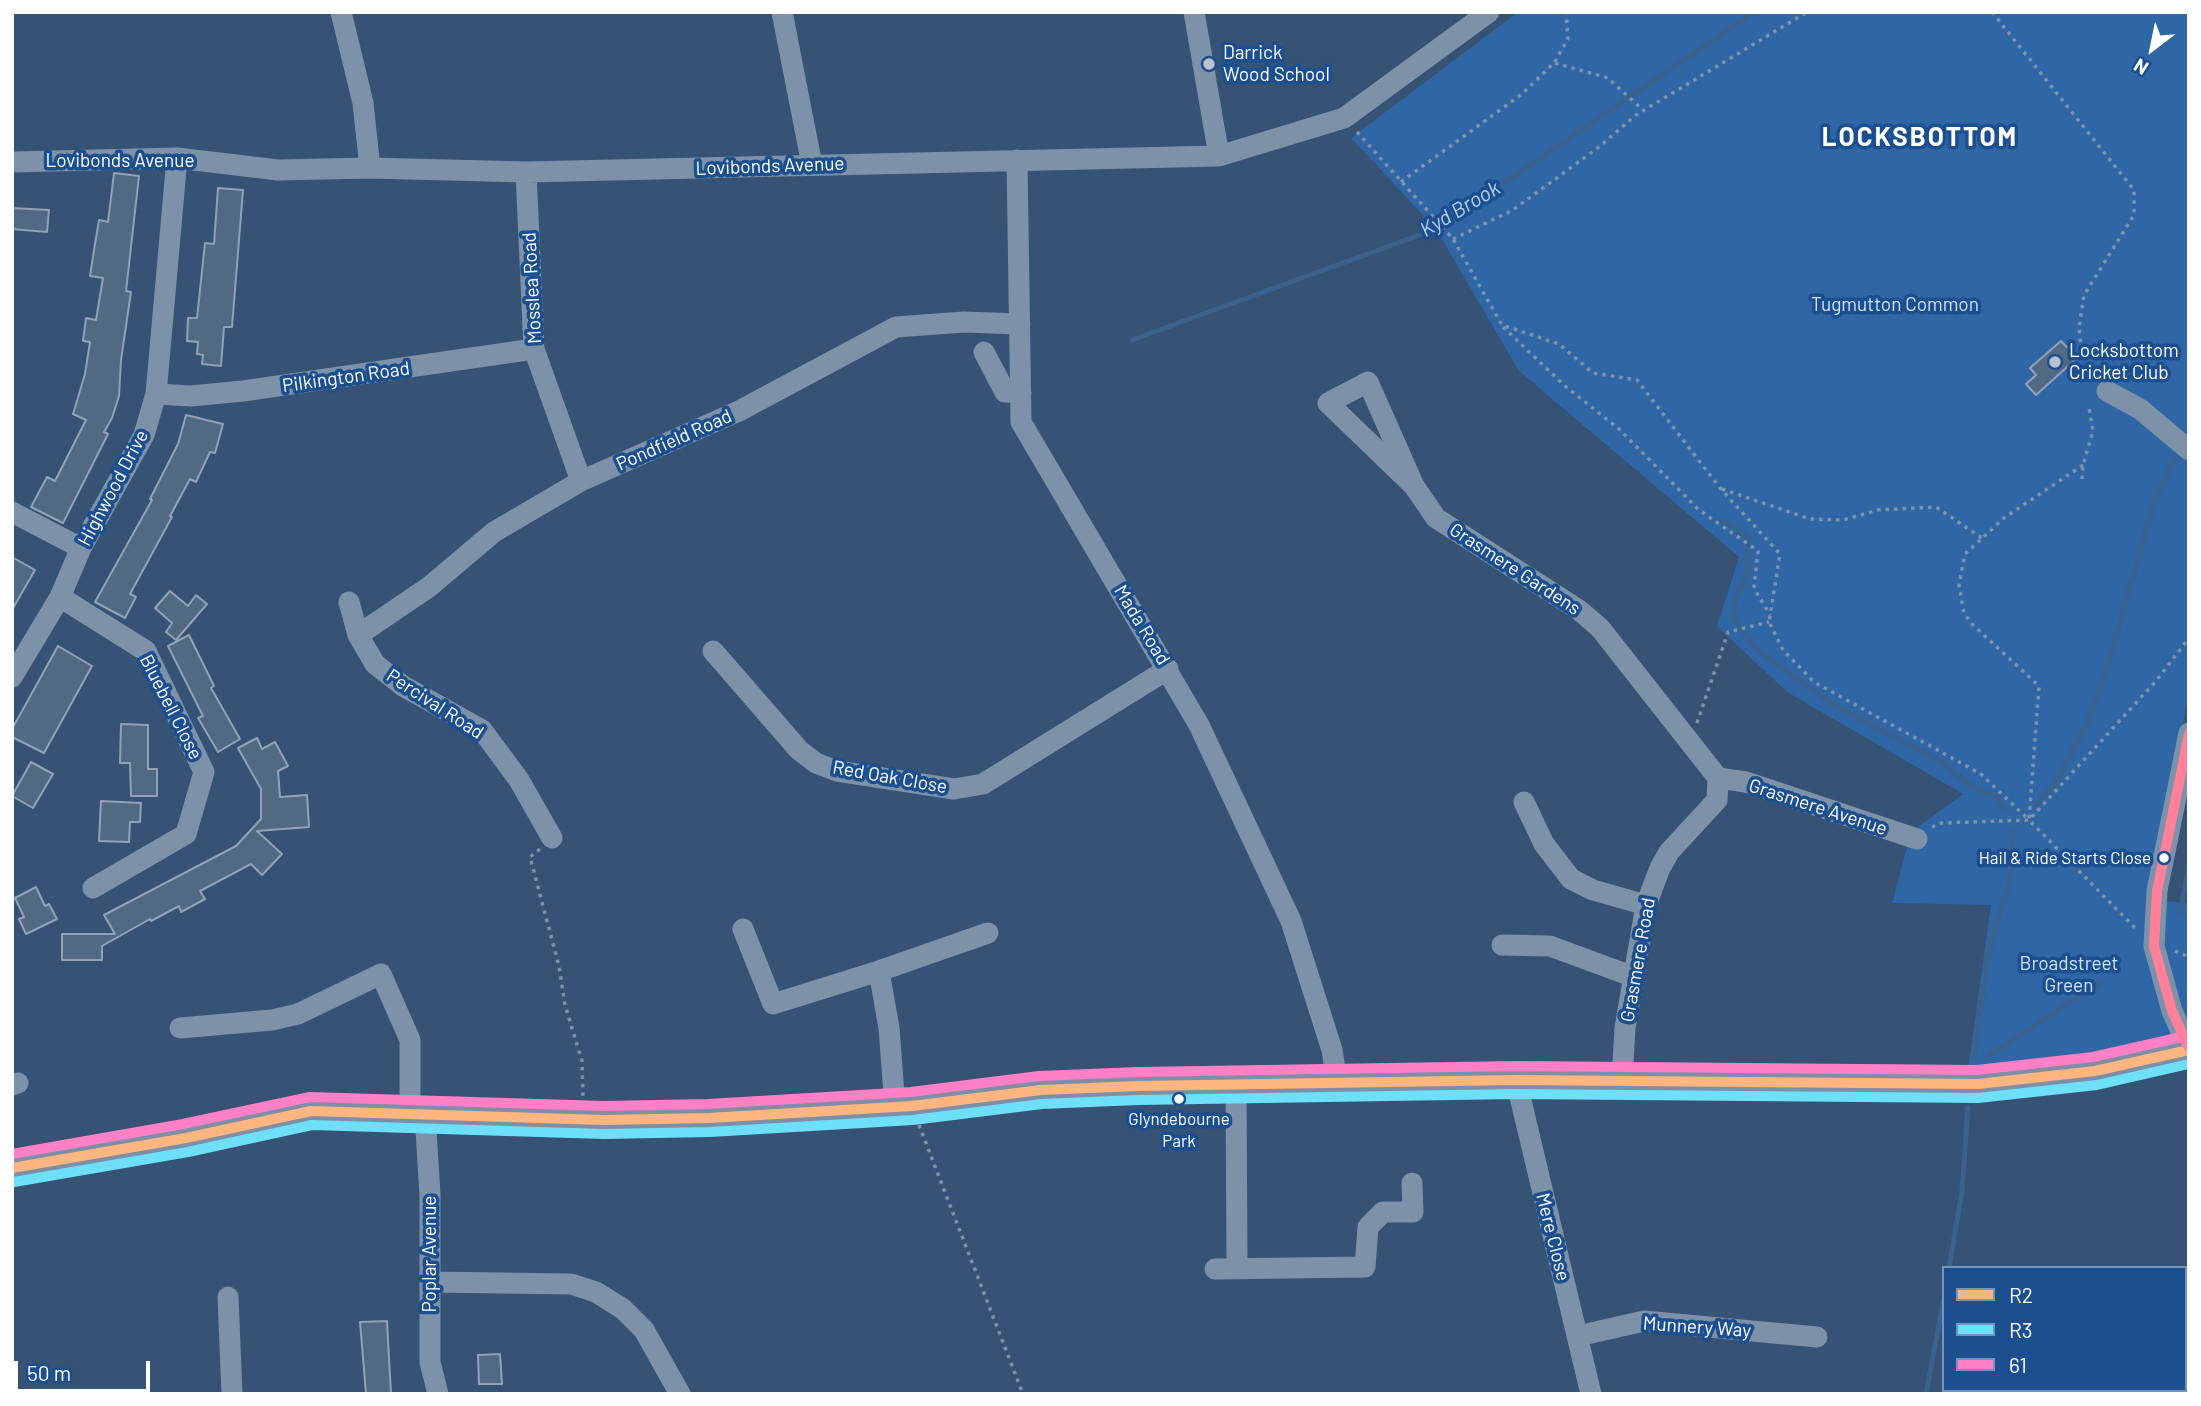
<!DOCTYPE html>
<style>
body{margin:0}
#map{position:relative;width:2201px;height:1406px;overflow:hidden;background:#365274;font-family:Barlow,sans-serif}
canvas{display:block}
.frame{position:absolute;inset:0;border:14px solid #fff;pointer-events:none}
.legend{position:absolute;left:1942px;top:1266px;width:245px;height:126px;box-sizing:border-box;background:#1b4f8f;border:2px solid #7695bc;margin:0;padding:9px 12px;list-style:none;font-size:21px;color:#fff}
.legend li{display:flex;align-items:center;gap:14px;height:35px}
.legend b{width:35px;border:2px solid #7695bc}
.north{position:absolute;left:2117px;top:14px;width:70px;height:70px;-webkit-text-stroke:5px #1b4f8f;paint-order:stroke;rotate:212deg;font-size:19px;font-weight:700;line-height:28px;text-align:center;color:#fff}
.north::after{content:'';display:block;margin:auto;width:24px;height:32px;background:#fff;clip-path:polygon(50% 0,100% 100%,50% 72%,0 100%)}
.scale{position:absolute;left:14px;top:1361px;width:136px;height:32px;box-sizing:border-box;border:4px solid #fff;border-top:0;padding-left:9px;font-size:21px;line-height:24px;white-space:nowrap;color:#fff;-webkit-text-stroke:5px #1b4f8f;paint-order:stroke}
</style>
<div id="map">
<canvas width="2201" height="1406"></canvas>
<div class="frame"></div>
<ul class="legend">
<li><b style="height:9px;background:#ffb580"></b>R2</li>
<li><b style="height:9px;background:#6ddff8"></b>R3</li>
<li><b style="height:9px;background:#ff80c5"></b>61</li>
</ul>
<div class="north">N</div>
<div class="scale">50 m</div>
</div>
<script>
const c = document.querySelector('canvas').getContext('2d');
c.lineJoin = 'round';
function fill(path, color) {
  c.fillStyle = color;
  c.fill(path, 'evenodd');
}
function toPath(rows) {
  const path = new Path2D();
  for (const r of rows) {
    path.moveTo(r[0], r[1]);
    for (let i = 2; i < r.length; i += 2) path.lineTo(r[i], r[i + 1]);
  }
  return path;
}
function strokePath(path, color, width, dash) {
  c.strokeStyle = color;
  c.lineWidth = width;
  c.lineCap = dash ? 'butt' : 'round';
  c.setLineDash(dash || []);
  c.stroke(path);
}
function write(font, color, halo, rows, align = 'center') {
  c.font = font + ' Barlow,sans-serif';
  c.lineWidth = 7;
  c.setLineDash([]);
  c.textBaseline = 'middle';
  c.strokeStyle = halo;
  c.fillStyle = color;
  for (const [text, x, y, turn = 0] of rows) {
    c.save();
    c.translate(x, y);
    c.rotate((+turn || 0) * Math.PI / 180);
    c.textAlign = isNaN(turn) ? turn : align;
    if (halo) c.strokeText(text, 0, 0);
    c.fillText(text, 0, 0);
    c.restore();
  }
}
fill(toPath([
 [1518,12,2189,12,2189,693,2150,900,2189,903,2189,1033,2148,1045,2026,1066,1968,1070,1991,905,1892,903,1911,832,1963,794,1787,692,1717,626,1739,557,1519,371,1436,229,1351,138]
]), '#2f66a5');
strokePath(toPath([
 [1132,340,1436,229,1754,12],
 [1721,520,1748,537,1749,566,1734,606,1734,620,1758,651,1836,706,1938,760,1967,783,1998,799,2005,810],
 [2036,805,2056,782,2088,722,2110,659,2155,499,2179,450],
 [2180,912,2189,866],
 [1987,1057,2100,982],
 [1974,1058,1987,959,2010,879,2013,830],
 [1949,1268,1962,1191,1968,1107],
 [1926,1394,1944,1298]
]), '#3b618d', 5);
const building = toPath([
 [114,173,139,176,126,291,131,292,121,360,119,396,112,418,104,432,108,434,63,523,31,507,47,477,55,481,86,420,73,414,85,374,90,342,83,341,86,318,96,320,103,278,90,276,95,244,99,220,108,222,114,173],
 [218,188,243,190,232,327,224,327,221,366,202,364,203,355,197,354,198,342,187,341,188,318,197,318,205,243,214,244,218,188],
 [12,208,49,210,47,232,12,229,12,208],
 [2061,341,2077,358,2036,395,2026,384,2036,375,2030,368,2061,341],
 [186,415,223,424,215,453,210,452,196,482,190,479,170,516,172,517,130,594,136,597,125,618,95,602,152,500,150,499,178,444,186,415],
 [12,557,35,570,12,610,12,557],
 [170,591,188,606,196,595,207,604,176,640,166,632,172,623,155,608,170,591],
 [189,635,214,686,211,688,240,739,218,752,198,718,203,716,168,646,189,635],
 [58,646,92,666,44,753,12,737,12,729,58,646],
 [121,724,148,725,148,769,157,769,157,796,131,796,130,763,120,763,121,724],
 [257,738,262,749,275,742,288,766,278,771,280,797,307,795,309,827,257,831,282,854,262,875,251,864,200,891,205,899,181,912,179,906,151,921,150,919,102,946,102,960,62,960,62,934,115,934,104,915,236,846,261,819,261,789,238,748,257,738],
 [31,762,53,774,33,808,12,796,31,762],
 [101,801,141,803,140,822,130,822,129,842,99,841,101,801],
 [36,887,45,906,49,904,57,919,26,934,19,919,24,917,15,898,36,887],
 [387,1321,391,1394,366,1394,360,1322,387,1321],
 [500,1354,502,1384,479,1384,478,1355,500,1354]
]);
fill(building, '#526984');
strokePath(building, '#92a2b6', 2);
strokePath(toPath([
 [1992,12,2134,190,2134,215,2084,295,2079,328,2082,354],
 [1555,63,1608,78,1643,110],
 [1357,132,1453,239,1502,325,1559,344,1593,373,1637,380,1720,488,1780,554,1769,622,1783,650,1814,682,1981,774,2029,820],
 [1401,182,1522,94,1554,63,1568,39,1566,12],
 [1453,239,1513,210,1599,147,1636,115,1807,12],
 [1503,327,1565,386,1619,429,1699,510,1758,551,1754,588,1770,615],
 [2083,465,2004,518,1965,554,1959,585,1964,613,1972,624,2039,686,2029,820,2136,929],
 [2082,479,2083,465,2093,431,2089,408],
 [1722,489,1810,519,1843,520,1878,510,1936,507,1982,538],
 [1697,723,1728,632,1769,622],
 [1932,827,1941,823,2029,820,2156,681,2189,638],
 [540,849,530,857,559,966,565,1005,582,1061,583,1099],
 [2175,951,2189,957],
 [919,1125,1023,1394]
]), '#7d92a8', 3.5, [3.5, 5]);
strokePath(toPath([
 [341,12,363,103,370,168],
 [782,12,812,165],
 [1194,12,1219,156],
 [1017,160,1021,422,1199,725,1291,921,1332,1050,1337,1082],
 [12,162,177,158,278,170,370,168,526,172,1219,156,1344,118,1489,12],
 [526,172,534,349,581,481],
 [984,352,1005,392,1021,393],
 [2107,391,2140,409,2189,450],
 [156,394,191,396,243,391,534,349],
 [1414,486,1368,382,1328,403,1414,486,1436,518,1579,610,1600,628,1718,778],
 [12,512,81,548],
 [60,597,146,651,204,772,186,834,93,888],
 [349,602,358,635,375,664,403,686,482,730,519,780,552,838],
 [358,635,429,587,494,532,581,481,739,411,896,327,964,322,1020,324],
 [713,651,799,750,816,763,837,771,954,789,983,784,1168,669],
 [12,677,60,597,81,548,144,435,156,394,177,158],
 [2189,733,2157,891,2154,946,2172,1011,2189,1049],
 [1718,778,1746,782,1917,839],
 [1524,802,1544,844,1571,879,1593,890,1646,905],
 [743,929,773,1004,879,971],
 [1502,945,1550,946,1634,977],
 [180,1028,272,1020,298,1014,381,974,410,1040,410,1112],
 [1516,1080,1591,1394],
 [1622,1081,1625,1028,1646,905,1660,868,1669,852,1717,800,1718,778],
 [1236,1084,1237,1268],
 [12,1085,18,1083],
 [895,1107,889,1028,879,971,988,933],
 [425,1114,430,1195,430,1362,438,1394],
 [1215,1269,1365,1267,1368,1227,1383,1212,1413,1212,1412,1183],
 [431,1282,571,1284,596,1292,623,1309,644,1330,680,1394],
 [228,1297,232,1394],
 [1578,1336,1644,1321,1817,1337]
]), '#7d92a8', 21);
strokePath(toPath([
 [12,1168,186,1138,311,1111,604,1120,709,1118,912,1106,1041,1090,1138,1086,1516,1080,1978,1084,2095,1071,2189,1050]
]), '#7d8ea7', 26);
strokePath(toPath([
 [12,1168,186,1138,311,1111,604,1120,709,1118,912,1106,1041,1090,1138,1086,1516,1080,1978,1084,2095,1071,2189,1050]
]), '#ffb580', 10);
strokePath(toPath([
 [14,1182,188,1152,312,1125,604,1134,710,1132,913,1120,1042,1104,1138,1100,1516,1094,1978,1098,2097,1085,2189,1064]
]), '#6ddff8', 10);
strokePath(toPath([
 [12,1154,183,1124,310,1097,604,1106,708,1104,911,1092,1039,1076,1138,1072,1516,1066,1977,1070,2093,1057,2186,1036]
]), '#ff80c5', 10);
strokePath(toPath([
 [2189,734,2157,891,2154,946,2172,1011,2189,1048]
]), '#ff8098', 10);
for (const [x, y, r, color] of [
 [1209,64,7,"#b9c2ce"],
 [2055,362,7,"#b9c2ce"],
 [2164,858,6,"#fff"],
 [1179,1099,6,"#fff"]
]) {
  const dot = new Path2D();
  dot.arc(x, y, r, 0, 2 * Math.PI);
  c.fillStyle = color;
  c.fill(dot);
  strokePath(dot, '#1b4f8f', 2.5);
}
write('17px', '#fff', '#1b4f8f', [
 ["Hail & Ride Starts Close",2151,858],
 ["Glyndebourne",1179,1119,"center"],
 ["Park",1179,1141,"center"]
], 'right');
write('19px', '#fff', '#1b4f8f', [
 ["Darrick",1223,53],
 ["Wood School",1223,75],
 ["Locksbottom",2069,351],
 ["Cricket Club",2069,373]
], 'left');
write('19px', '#fff', '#1b4f8f', [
 ["Lovibonds Avenue",120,161],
 ["Lovibonds Avenue",770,166,-2],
 ["Mosslea Road",532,288,-93],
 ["Pilkington Road",346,377,-8],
 ["Pondfield Road",674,440,-24],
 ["Highwood Drive",113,488,-62],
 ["Grasmere Gardens",1515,569,33],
 ["Mada Road",1142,625,59],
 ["Percival Road",435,704,33],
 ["Bluebell Close",171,707,63],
 ["Red Oak Close",890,777,10],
 ["Grasmere Avenue",1818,807,18],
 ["Grasmere Road",1638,960,-80],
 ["Mere Close",1553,1237,76],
 ["Poplar Avenue",430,1254,-90],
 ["Munnery Way",1697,1327,4]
]);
write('19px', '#cfe3fa', '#1b4f8f', [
 ["Tugmutton Common",1895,305],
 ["Broadstreet",2069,964],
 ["Green",2069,986]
]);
write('italic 21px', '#b5d3f5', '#1b4f8f', [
 ["Kyd Brook",1460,209,-31]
]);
c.letterSpacing = '2px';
write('bold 26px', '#fff', '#1b4f8f', [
 ["LOCKSBOTTOM",1920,137]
]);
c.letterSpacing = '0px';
</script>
